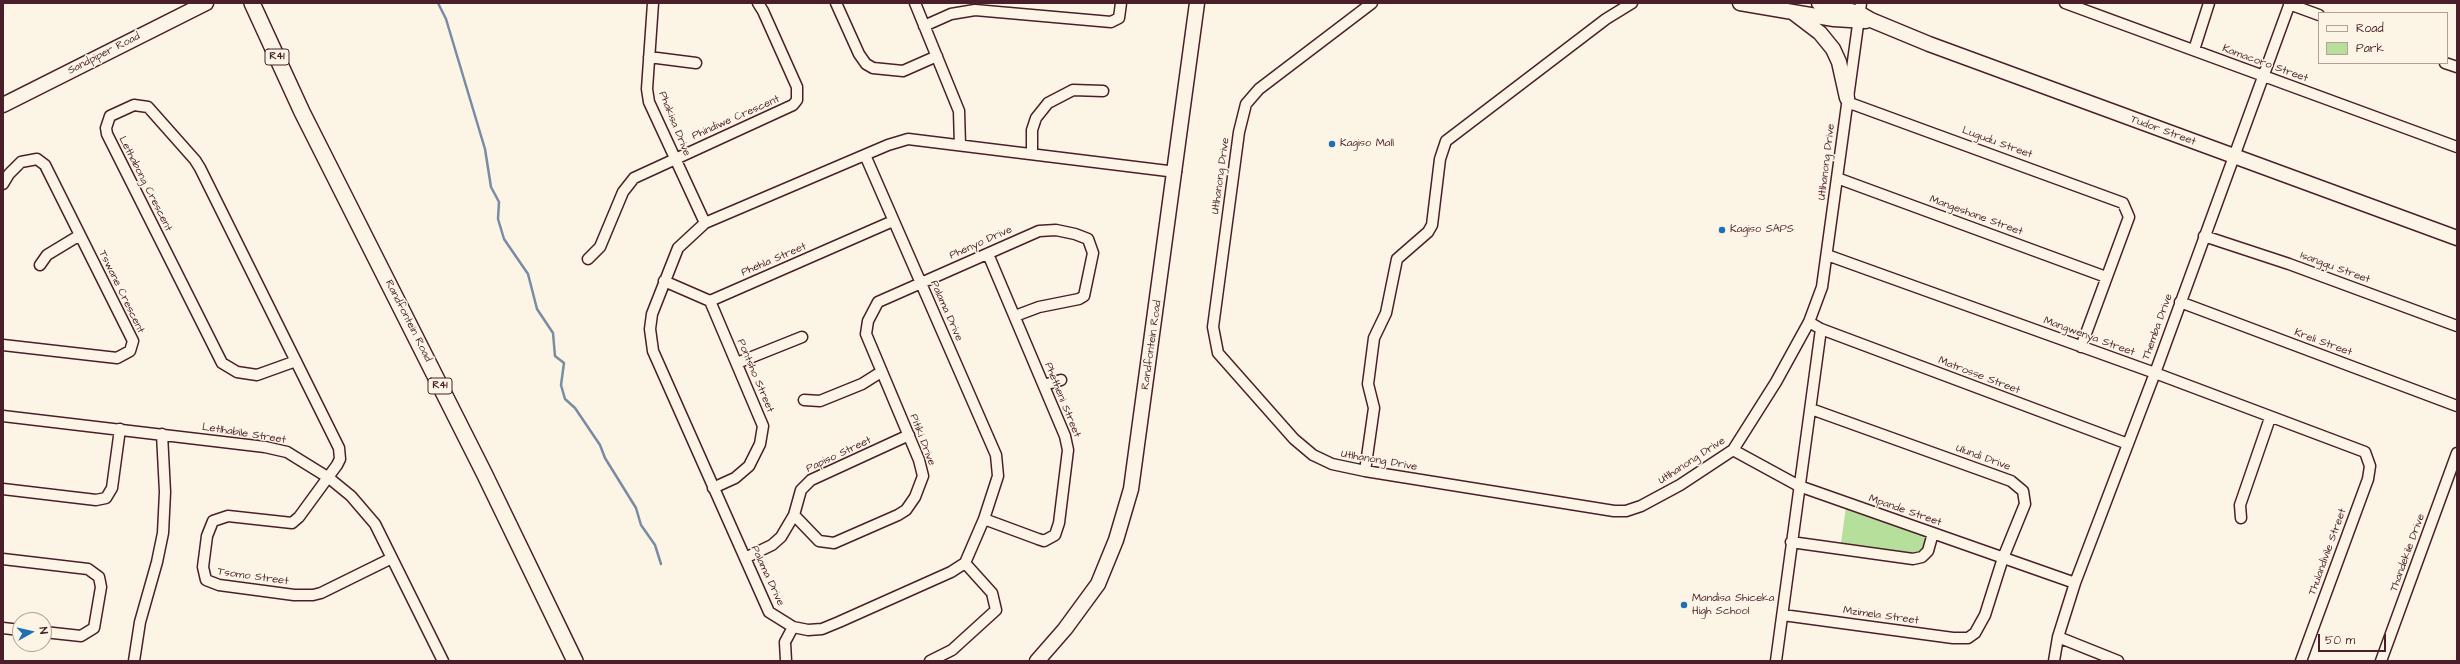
<!DOCTYPE html>
<style>
body{margin:0}
#map{position:relative;width:2460px;height:664px;overflow:hidden;background:#fcf5e5;font-family:"Architects Daughter",sans-serif}
canvas{display:block}
.frame{position:absolute;inset:0;border:4px solid #4a1f2b;pointer-events:none}
.legend{position:absolute;left:2318px;top:12px;width:130px;height:52px;box-sizing:border-box;background:#fcf5e5;border:1px solid #b59f9b;margin:0;padding:5px 7px;list-style:none;font-size:12px;color:#4a1f2b}
.legend li{display:flex;align-items:center;gap:8px;height:20px}
.legend b{width:20px;border:1px solid #b59f9b}
.north{position:absolute;left:12px;top:612px;width:40px;height:40px;box-sizing:border-box;background:#fcf5e5;border:1px solid #b59f9b;border-radius:50%;rotate:82deg;font-size:11px;font-weight:700;line-height:16px;text-align:center;color:#4a1f2b}
.north::after{content:'';display:block;margin:auto;width:14px;height:18px;background:#1f6fb2;clip-path:polygon(50% 0,100% 100%,50% 72%,0 100%)}
.scale{position:absolute;left:2318px;top:634px;width:68px;height:18px;box-sizing:border-box;border:2px solid #4a1f2b;border-top:0;padding-left:5px;font-size:12px;line-height:14px;white-space:nowrap;color:#4a1f2b;-webkit-text-stroke:3px #fcf5e5;paint-order:stroke}
</style>
<div id="map">
<canvas width="2460" height="664"></canvas>
<div class="frame"></div>
<ul class="legend">
<li><b style="height:5px;background:#fcf5e5"></b>Road</li>
<li><b style="height:11px;background:#b6df9c"></b>Park</li>
</ul>
<div class="north">N</div>
<div class="scale">50 m</div>
</div>
<script>
const c = document.querySelector('canvas').getContext('2d');
c.lineJoin = 'round';
function fill(path, color) {
  c.fillStyle = color;
  c.fill(path, 'evenodd');
}
function toPath(rows) {
  const path = new Path2D();
  for (const r of rows) {
    path.moveTo(r[0], r[1]);
    for (let i = 2; i < r.length; i += 2) path.lineTo(r[i], r[i + 1]);
  }
  return path;
}
function strokePath(path, color, width, dash) {
  c.strokeStyle = color;
  c.lineWidth = width;
  c.lineCap = dash ? 'butt' : 'round';
  c.setLineDash(dash || []);
  c.stroke(path);
}
function write(font, color, halo, rows, align = 'center') {
  c.font = font + ' "Architects Daughter",sans-serif';
  c.lineWidth = 3;
  c.setLineDash([]);
  c.textBaseline = 'middle';
  c.strokeStyle = halo;
  c.fillStyle = color;
  for (const [text, x, y, turn = 0] of rows) {
    c.save();
    c.translate(x, y);
    c.rotate((+turn || 0) * Math.PI / 180);
    c.textAlign = isNaN(turn) ? turn : align;
    if (halo) c.strokeText(text, 0, 0);
    c.fillText(text, 0, 0);
    c.restore();
  }
}
fill(toPath([
 [1846,507,1926,534,1924,549,1920,553,1913,554,1841,543]
]), '#b6df9c');
strokePath(toPath([
 [438,3,446,19,485,149,491,187,499,202,498,219,504,239,528,274,537,309,553,333,555,356,564,363,561,385,565,399,575,408,600,445,605,458,636,508,641,525,655,545,661,564]
]), '#788ca5', 2.5);
const street = toPath([
 [653,3,647,89,649,102,705,223],
 [836,3,859,54,866,64,873,68,903,71,937,56],
 [915,3,959,111,960,145],
 [1372,3,1259,89,1246,104,1239,132,1213,327,1218,353,1294,439,1313,455,1332,464,1365,471,1614,511,1626,511,1641,506,1680,485,1733,450,1776,382,1809,322,1822,287,1861,3],
 [2065,3,2457,147],
 [2289,4,2319,15],
 [924,26,951,14,975,10,1111,22,1119,18,1121,3],
 [2194,50,2209,3],
 [649,57,696,63],
 [2445,63,2457,67],
 [1847,102,2123,203,2129,217,2081,347],
 [1032,154,1032,130,1036,118,1048,103,1073,90,1103,91],
 [865,155,996,455,998,476,984,519,965,563,951,572,839,622,822,629,808,630,793,627,769,612,653,351,650,329,652,314,678,248,705,223,888,145,908,139,1176,172],
 [1837,178,2106,277],
 [3,184,9,174,21,162,37,159,45,165,133,341,130,351,117,358,3,345],
 [2204,236,2289,264,2457,326],
 [1827,255,2155,373,2365,452,2370,466,2368,479,2301,661],
 [588,259,600,247,623,192,634,178,793,105,797,100,797,87,763,11,758,3],
 [40,265,47,255,80,235],
 [664,281,710,301,893,221],
 [710,301,763,426,760,444,749,466,735,478,713,488],
 [2180,302,2457,406],
 [1821,329,2128,444],
 [296,361,257,375,237,372,222,363,107,134,106,128,110,116,134,105,148,107,195,160,200,168,339,448,340,459,337,465,299,517,292,523,228,516,213,521,207,536,203,567,206,580,219,585,294,595,313,595,321,593,392,558],
 [737,363,802,337],
 [1044,385,1061,380],
 [804,400,820,401,862,384,881,372],
 [3,416,265,447,287,452,329,478,351,496,375,524,443,661],
 [1733,450,1799,486,2075,583],
 [1365,471,1374,408,1368,384,1374,338,1386,313,1397,259,1428,232,1432,225,1440,159,1446,141,1606,19,1632,3],
 [3,489,96,500,106,498,112,488,120,429],
 [794,515,819,541,834,543,898,515,906,510,915,497,923,476,919,460,866,334,868,321,878,302,1039,231,1056,230,1075,234,1088,239,1093,253,1084,296,1079,299,1039,307,1015,316],
 [2241,518,2240,505,2270,418],
 [984,519,1038,539,1044,541,1055,535,1059,523,1068,450,1065,436,988,254],
 [1791,542,1913,559,1922,557,1928,551,1933,533],
 [745,558,772,545,781,537,794,515,801,490,811,480,909,435],
 [3,559,88,569,99,577,101,587,94,628,81,636,44,632],
 [1783,615,1953,638,1968,638,1975,633,1985,615,2003,558,2025,504,2023,491,2011,481,1811,409],
 [3,628,20,630],
 [2058,637,2118,661],
 [134,661,140,622,157,562,163,533,165,492,162,434],
 [786,661,785,642,793,627],
 [930,661,952,650,996,610,992,593,965,563],
 [1776,661,1821,329,1809,322],
 [2054,661,2058,637,2075,583,2155,373,2290,3],
 [2381,661,2457,453]
]);
const secondary = toPath([
 [1740,3,1834,19,1866,21],
 [1819,3,1859,13,1871,20,1929,44,2457,238],
 [1795,14,1820,33,1833,49,1839,62,1847,98],
 [3,105,206,3],
 [1037,661,1065,629,1098,584,1116,540,1131,489,1197,3]
]);
const primary = toPath([
 [252,3,302,112,484,473,575,661]
]);
strokePath(street, '#4a1f2b', 13);
strokePath(secondary, '#4a1f2b', 17);
strokePath(primary, '#4a1f2b', 18);
strokePath(street, '#fcf5e5', 10);
strokePath(secondary, '#fcf5e5', 14);
strokePath(primary, '#fcf5e5', 15);
for (const [x, y, r, color] of [
 [1332,144,4,"#1f6fb2"],
 [1722,230,4,"#1f6fb2"],
 [1684,605,4,"#1f6fb2"]
]) {
  const dot = new Path2D();
  dot.arc(x, y, r, 0, 2 * Math.PI);
  c.fillStyle = color;
  c.fill(dot);
  strokePath(dot, '#fcf5e5', 1.5);
}
for (const [x, y, w] of [
 [277,57,24],
 [440,386,24]
]) {
  const box = new Path2D();
  box.roundRect(x - w / 2, y - 8, w, 16, 3);
  c.fillStyle = '#fcf5e5';
  c.fill(box);
  strokePath(box, '#4a1f2b', 1);
}
write('bold 10px', '#4a1f2b', null, [
 ["R41",277,57],
 ["R41",440,386]
]);
write('11px', '#4a1f2b', '#fcf5e5', [
 ["Sandpiper Road",104,54,-27],
 ["Kamacoro Street",2265,64,20],
 ["Phindiwe Crescent",736,118,-24],
 ["Phakisa Drive",674,124,68],
 ["Tudor Street",2163,131,20],
 ["Lugudu Street",1997,143,20],
 ["Utlhanong Drive",1827,162,-83],
 ["Utlhanong Drive",1221,176,-82],
 ["Lethabong Crescent",145,184,63],
 ["Mangeshane Street",1976,216,20],
 ["Phenyo Drive",981,243,-24],
 ["Phehla Street",774,260,-23],
 ["Isangqu Street",2335,268,20],
 ["Tswane Crescent",121,292,64],
 ["Palama Drive",946,311,66],
 ["Randfontein Road",408,321,63],
 ["Themba Drive",2158,327,-70],
 ["Mangwenya Street",2089,337,20],
 ["Kreli Street",2323,343,20],
 ["Randfontein Road",1152,345,-82],
 ["Pontsho Street",755,376,67],
 ["Matrosse Street",1979,376,21],
 ["Phetheni Street",1062,400,68],
 ["Letlhabile Street",244,434,9],
 ["Pitiki Drive",922,440,69],
 ["Papiso Street",839,455,-25],
 ["Ulundi Drive",1983,458,20],
 ["Utlhanong Drive",1379,461,10],
 ["Utlhanong Drive",1692,461,-33],
 ["Mpande Street",1905,511,19],
 ["Thulandivile Street",2328,552,-70],
 ["Thandekile Drive",2408,553,-70],
 ["Palama Drive",767,576,65],
 ["Tsomo Street",253,577,8],
 ["Mzimela Street",1881,616,8]
]);
write('11px', '#4a1f2b', '#fcf5e5', [
 ["Kagiso Mall",1340,144],
 ["Kagiso SAPS",1730,230],
 ["Mandisa Shiceka",1692,599],
 ["High School",1692,612]
], 'left');
</script>
